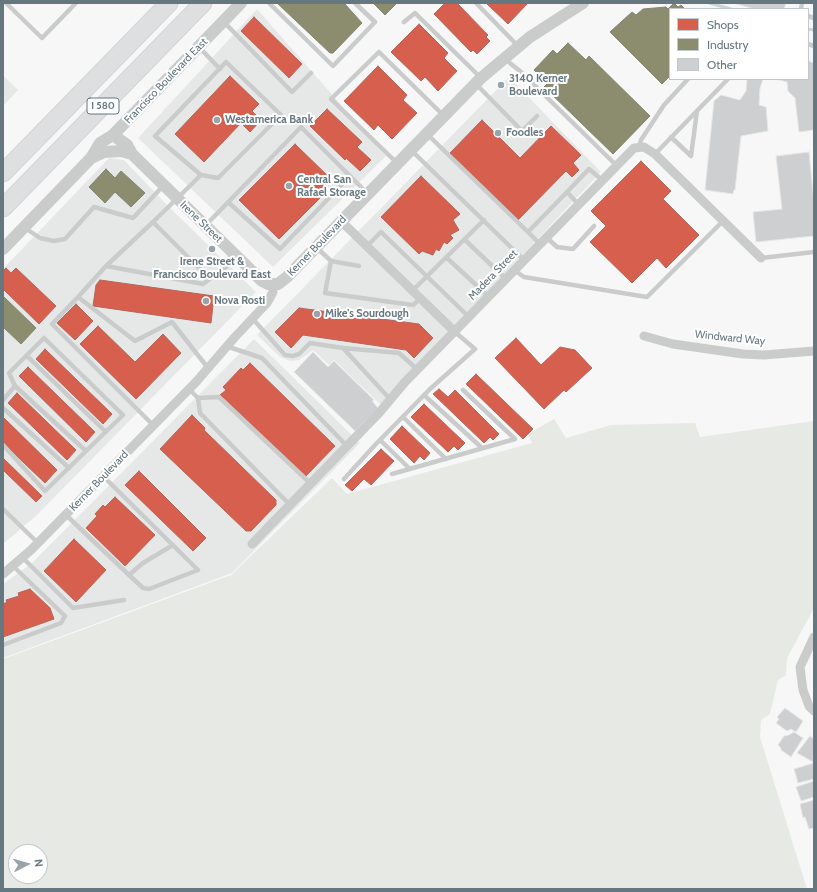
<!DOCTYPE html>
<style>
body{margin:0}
#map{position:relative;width:817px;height:892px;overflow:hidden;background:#f7f7f7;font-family:Cabin,sans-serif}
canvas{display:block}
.frame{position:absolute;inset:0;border:4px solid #65777f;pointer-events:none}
.legend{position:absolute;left:669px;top:8px;width:140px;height:72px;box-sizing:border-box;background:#fff;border:1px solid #c1c9cc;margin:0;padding:5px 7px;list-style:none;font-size:12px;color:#65777f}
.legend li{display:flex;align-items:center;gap:8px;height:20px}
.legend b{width:20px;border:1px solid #c1c9cc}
.north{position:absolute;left:8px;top:844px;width:40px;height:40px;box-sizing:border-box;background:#fff;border:1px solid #c1c9cc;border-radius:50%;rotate:84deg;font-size:11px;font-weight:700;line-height:16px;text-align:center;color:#65777f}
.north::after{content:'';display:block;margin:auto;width:14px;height:18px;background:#98a4a9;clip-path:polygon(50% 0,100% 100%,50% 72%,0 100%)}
</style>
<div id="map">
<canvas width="817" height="892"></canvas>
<div class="frame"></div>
<ul class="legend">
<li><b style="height:11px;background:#d6604d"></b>Shops</li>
<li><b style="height:11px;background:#8c8c6e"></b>Industry</li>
<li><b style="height:11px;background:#cecfd0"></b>Other</li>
</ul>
<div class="north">N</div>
</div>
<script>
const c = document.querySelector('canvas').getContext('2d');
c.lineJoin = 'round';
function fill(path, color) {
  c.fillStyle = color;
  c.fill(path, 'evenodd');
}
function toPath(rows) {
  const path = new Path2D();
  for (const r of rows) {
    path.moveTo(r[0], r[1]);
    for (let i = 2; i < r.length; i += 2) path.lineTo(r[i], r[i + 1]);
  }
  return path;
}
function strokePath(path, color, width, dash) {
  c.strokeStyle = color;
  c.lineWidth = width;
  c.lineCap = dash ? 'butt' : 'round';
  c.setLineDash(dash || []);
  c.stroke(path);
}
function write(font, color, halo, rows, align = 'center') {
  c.font = font + ' Cabin,sans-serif';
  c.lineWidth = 4;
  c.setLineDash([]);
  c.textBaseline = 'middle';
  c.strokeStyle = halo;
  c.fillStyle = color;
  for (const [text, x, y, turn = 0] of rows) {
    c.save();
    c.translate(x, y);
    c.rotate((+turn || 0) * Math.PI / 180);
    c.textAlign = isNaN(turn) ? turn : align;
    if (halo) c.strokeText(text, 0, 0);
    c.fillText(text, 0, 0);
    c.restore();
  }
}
fill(toPath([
 [257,9,386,156,273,267,138,138],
 [3,75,18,90,3,106],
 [509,77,601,172,381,405,334,360,329,365,313,350,299,360,290,361,280,357,257,335],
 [109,158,124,160,165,203,256,292,36,516,3,544,3,269],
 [254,339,360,443,232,573,3,658,3,584,32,563]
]), '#e6e8e7');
fill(toPath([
 [554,419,566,438,611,425,695,423,700,437,814,421,814,608,787,658,786,675,778,680,770,714,761,720,760,737,807,889,3,889,3,659,231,575,332,478,347,494,532,443,528,434],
 [16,852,40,852,40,876,16,876]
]), '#e6e9e4');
const shops = toPath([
 [445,3,457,3,488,35,486,37,490,41,477,54,473,50,471,52,434,14,445,3],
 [489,3,528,3,508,24,487,4,489,3],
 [254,17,302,64,289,78,241,31,254,17],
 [419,24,448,53,444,58,457,71,438,91,425,77,421,81,391,52,419,24],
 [378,66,407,95,403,100,417,113,392,139,378,125,374,130,344,101,378,66],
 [230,76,259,104,252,111,261,120,250,132,241,123,204,162,175,134,230,76],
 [327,109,362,142,357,147,371,160,360,171,346,158,345,160,310,126,327,109],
 [482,120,520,158,551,126,581,155,573,163,579,170,572,177,566,171,518,220,450,153,482,120],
 [295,144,332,180,319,193,322,196,279,239,239,200,295,144],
 [641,161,671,191,663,199,699,235,666,268,657,258,632,283,590,242,606,226,591,211,641,161],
 [421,176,460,214,453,220,459,230,450,235,453,238,447,244,444,242,439,251,436,249,433,255,422,251,419,254,381,217,421,176],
 [6,268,11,273,16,268,56,306,39,324,3,289,3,271,6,268],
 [100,280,214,296,211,323,93,306,96,285,100,280],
 [76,304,93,321,75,340,57,323,76,304],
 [299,308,419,324,433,338,414,358,406,350,303,335,291,348,275,332,299,308],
 [98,326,135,362,163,334,181,353,136,399,80,344,98,326],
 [516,338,541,365,560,347,575,350,592,368,566,392,564,390,544,409,495,358,516,338],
 [45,349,112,414,103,424,36,359,45,349],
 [250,363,335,446,305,477,220,395,226,390,223,387,241,368,243,370,250,363],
 [28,367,95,432,86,442,19,376,28,367],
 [476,374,533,429,523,439,466,384,476,374],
 [439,389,448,397,455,390,499,434,493,440,490,437,484,443,433,394,439,389],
 [17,393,76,450,67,460,8,403,17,393],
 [424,404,465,443,458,450,454,446,448,452,411,417,424,404],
 [192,415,205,428,204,430,276,500,276,505,251,531,246,531,160,449,192,415],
 [3,417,57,470,45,483,3,443,3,417],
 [402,426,430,453,424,460,420,456,414,463,390,439,402,426],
 [381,449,394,461,371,485,364,479,352,491,345,485,381,449],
 [3,458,42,496,36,502,3,470,3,458],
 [139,471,206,538,193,551,125,485,139,471],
 [115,497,155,535,125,566,86,528,97,516,95,514,103,505,105,507,115,497],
 [74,539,106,570,76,602,44,571,74,539],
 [30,589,50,608,54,619,3,637,3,604,7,602,6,600,19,596,18,593,30,589]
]);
fill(shops, '#d6604d');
strokePath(shops, '#b4675c', 1);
const industry = toPath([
 [277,3,344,3,362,23,333,53,330,53,277,3],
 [373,3,397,3,385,15,373,3],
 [674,3,678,7,681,5,685,9,670,9,670,76,662,84,610,32,632,12,636,15,643,9,666,7,668,9,674,3],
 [568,43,586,60,589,56,650,116,613,154,544,87,548,83,534,70,553,50,557,54,568,43],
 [106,169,115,178,121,171,145,193,131,207,115,192,105,203,89,187,106,169],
 [3,296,36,328,21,344,3,327,3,296]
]);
fill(industry, '#8c8c6e');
strokePath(industry, '#808673', 1);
strokePath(toPath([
 [709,3,731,9],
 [808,29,814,30]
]), '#cbd4d6', 3);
const building = toPath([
 [733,3,786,3,784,9,754,9,733,3],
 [808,61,814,63,814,130,799,132,795,98,788,91,787,82,775,79,808,79,808,61],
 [747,79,763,79,760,88,759,105,766,107,768,131,741,136,735,190,734,190,733,194,705,190,714,101,721,95,740,100,746,91,747,79],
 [809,152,814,203,814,236,756,242,753,212,782,209,776,156,809,152],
 [313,352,328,367,334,361,374,400,372,401,378,408,355,431,294,372,313,352],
 [785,708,803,721,796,732,791,729,787,731,776,723,779,719,777,717,785,708],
 [794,732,803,738,791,757,781,750,781,748,778,745,784,736,789,735,794,732],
 [810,736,814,739,813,762,797,753,810,736],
 [814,763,814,779,798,783,794,769,814,763],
 [814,781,814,797,801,801,796,787,814,781],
 [814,800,814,828,809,829,805,817,803,818,800,804,814,800]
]);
fill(building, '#cecfd0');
strokePath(building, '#e6e6e6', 1);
const motorway = toPath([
 [3,173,169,3],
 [3,208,203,3]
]);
strokePath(motorway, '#d3d4d4', 19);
strokePath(toPath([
 [6,3,42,38,76,3],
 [269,3,333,66,375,22,355,3],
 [476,3,518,46],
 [801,9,802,3],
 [808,16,814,18],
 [223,21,292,92,311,73],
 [404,22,415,13,480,77],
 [808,44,814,46],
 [199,47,220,69],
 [505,59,521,72,616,165],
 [226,62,281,115,218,178,201,175,155,136,226,62],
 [476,84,522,131,537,116],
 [427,134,528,232],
 [671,137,691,156,697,111],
 [639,147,641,140,664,105,688,79],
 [412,151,524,260],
 [655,154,728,79],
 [397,163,331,99,379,52,444,116],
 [201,175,153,222,210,279],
 [567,192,578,204],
 [228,202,280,249,350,176],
 [205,226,301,127,367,193],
 [25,228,40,238,54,241,65,239,94,207,133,218,163,186],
 [546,237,557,247,573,249,594,226],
 [465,240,506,279],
 [540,244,528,232,567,192,589,169,602,180],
 [367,246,381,232,469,317],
 [316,247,331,261,359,266],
 [447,258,489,297],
 [761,258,814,252],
 [331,261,325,293,413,305,421,298],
 [106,266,153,222],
 [514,270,524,277,647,297,723,221],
 [413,290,484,220],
 [78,297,52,324,153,425],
 [252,318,285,355,293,356,299,354,310,343,343,348,390,399],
 [226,346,262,358,347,446],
 [343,348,399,353,418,370],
 [27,356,106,432],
 [208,368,172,322,135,341,78,297,106,266,203,284,237,259],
 [15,386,86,451],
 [189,389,198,398,219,397,311,484],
 [424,395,482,448],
 [198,398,200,413,290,505],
 [3,400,15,386,9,373,44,338,123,415,45,491,3,445],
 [3,408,69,468],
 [403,417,446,459],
 [380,440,410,469],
 [392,474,515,439,463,390],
 [104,477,198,570,149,589,143,588,129,575],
 [344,479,375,445,430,389,475,349,455,332],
 [3,509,38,543],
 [66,515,129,575,143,563,173,545],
 [23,558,73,608,124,600],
 [3,645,61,623,65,616,13,566]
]), '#cacccc', 4.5);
strokePath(toPath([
 [341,221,455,332],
 [644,336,673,344,743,354,764,355,814,351],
 [252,544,379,413,405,382,634,148,644,147,655,154,761,258],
 [3,574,31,550,196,382,235,337,267,303,273,292,273,285],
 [814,637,800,667,803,690,809,706,814,711]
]), '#cacccc', 9);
strokePath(toPath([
 [113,135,127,145,132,154],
 [91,158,100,143,113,135,241,3],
 [3,249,91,158,104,152,121,151,132,154,262,281,268,284,278,284,287,277,481,78,530,37,583,3]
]), '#cacccc', 12);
strokePath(motorway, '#dedfe0', 17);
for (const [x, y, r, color] of [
 [501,85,4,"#98a4a9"],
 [217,120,4,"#98a4a9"],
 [498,133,4,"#98a4a9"],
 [289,186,4,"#98a4a9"],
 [212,249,4,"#98a4a9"],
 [206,301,4,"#98a4a9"],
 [317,314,4,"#98a4a9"]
]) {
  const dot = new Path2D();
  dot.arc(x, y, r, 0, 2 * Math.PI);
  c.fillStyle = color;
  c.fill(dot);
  strokePath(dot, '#fff', 1.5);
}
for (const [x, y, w] of [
 [103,106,32]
]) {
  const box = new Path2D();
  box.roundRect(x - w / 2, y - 8, w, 16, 3);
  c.fillStyle = '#fff';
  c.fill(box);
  strokePath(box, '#65777f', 1);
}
write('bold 10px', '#65777f', null, [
 ["I 580",103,106]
]);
write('bold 11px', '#65777f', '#fff', [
 ["3140 Kerner",509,79],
 ["Boulevard",509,92],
 ["Westamerica Bank",225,120],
 ["Foodles",506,133],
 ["Central San",297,180],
 ["Rafael Storage",297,193],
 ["Irene Street &",212,262,"center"],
 ["Francisco Boulevard East",212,275,"center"],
 ["Nova Rosti",214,301],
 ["Mike's Sourdough",325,314]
], 'left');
write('11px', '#65777f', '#fff', [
 ["Francisco Boulevard East",166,81,-46],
 ["Irene Street",201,222,44],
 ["Kerner Boulevard",317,246,-46],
 ["Madera Street",493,275,-46],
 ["Windward Way",730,338,6],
 ["Kerner Boulevard",99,481,-46]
]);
</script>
